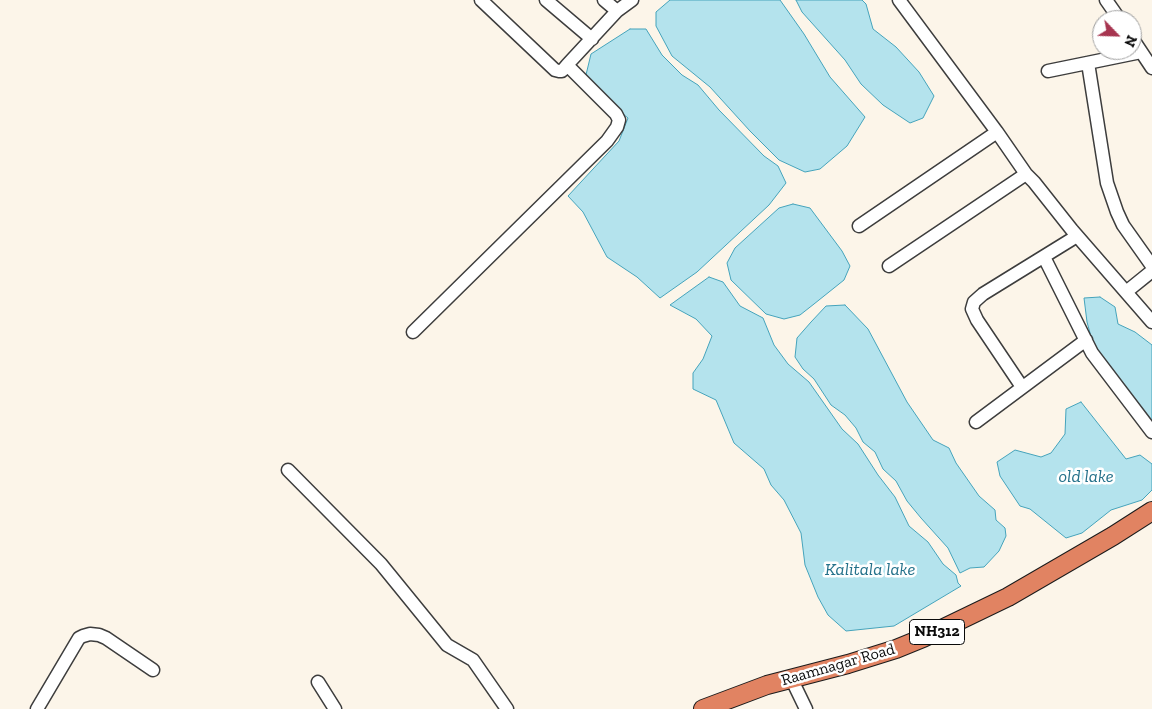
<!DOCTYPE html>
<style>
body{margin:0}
#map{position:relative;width:1152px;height:709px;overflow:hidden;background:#fcf5e9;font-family:"Zilla Slab",serif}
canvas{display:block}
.north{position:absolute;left:1092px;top:10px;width:50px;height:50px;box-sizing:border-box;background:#fff;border:1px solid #9d9d9d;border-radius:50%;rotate:114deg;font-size:14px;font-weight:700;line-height:20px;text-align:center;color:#0a0a0a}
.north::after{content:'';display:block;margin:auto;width:18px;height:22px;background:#a73550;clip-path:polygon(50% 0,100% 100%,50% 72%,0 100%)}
</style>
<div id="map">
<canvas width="1152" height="709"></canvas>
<div class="north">N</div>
</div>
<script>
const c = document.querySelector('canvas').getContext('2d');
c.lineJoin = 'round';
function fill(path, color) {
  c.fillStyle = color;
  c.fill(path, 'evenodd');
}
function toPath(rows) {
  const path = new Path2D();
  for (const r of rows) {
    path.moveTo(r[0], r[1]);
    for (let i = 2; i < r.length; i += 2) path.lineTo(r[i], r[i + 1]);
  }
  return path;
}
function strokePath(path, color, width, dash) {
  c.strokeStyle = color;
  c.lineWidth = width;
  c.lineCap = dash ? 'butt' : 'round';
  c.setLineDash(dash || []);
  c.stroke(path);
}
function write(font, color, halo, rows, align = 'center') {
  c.font = font + ' "Zilla Slab",serif';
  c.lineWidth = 5;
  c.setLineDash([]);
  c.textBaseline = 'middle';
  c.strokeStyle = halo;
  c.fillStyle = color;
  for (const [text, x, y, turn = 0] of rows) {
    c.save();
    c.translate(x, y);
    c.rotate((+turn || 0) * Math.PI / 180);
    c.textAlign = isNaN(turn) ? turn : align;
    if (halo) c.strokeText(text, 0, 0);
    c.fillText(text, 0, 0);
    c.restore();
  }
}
const water = toPath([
 [670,0,780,0,804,34,830,77,865,117,847,146,820,169,805,172,779,160,750,131,710,87,672,56,656,26,656,12,670,0],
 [796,0,862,0,866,4,873,29,896,47,919,72,934,96,923,118,910,123,883,105,861,84,845,60,802,12,796,0],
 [630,29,646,29,662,55,682,75,698,85,719,110,764,156,778,166,786,183,769,205,697,272,660,298,637,277,607,257,583,212,568,196,619,141,628,118,604,99,585,79,591,54,630,29],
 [793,204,810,208,842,251,850,266,844,280,814,304,800,315,784,319,766,314,731,280,727,263,735,248,779,208,793,204],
 [709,277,723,282,740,306,763,318,774,345,788,364,809,382,842,429,858,444,878,475,895,497,909,526,928,542,943,564,956,575,958,583,961,586,894,626,846,631,828,615,818,597,805,565,801,533,784,500,771,485,764,469,734,443,716,400,693,389,693,373,703,359,712,336,696,319,670,305,709,277],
 [1100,297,1115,307,1118,324,1135,332,1152,345,1152,425,1095,351,1087,322,1084,298,1100,297],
 [845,305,868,329,907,402,933,440,949,448,956,463,979,496,995,510,996,520,1005,528,1006,536,999,551,984,567,970,568,960,573,948,548,921,518,907,501,896,481,883,469,875,452,863,442,856,428,845,415,831,405,814,379,803,369,795,357,797,338,811,322,826,306,845,305],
 [1081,402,1126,459,1140,455,1152,464,1152,490,1142,500,1111,510,1082,533,1066,538,1030,509,1020,506,1000,476,997,462,1015,450,1041,457,1051,453,1065,434,1066,409,1081,402]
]);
fill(water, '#b4e3ed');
strokePath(water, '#45a3bb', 1);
const minor = toPath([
 [481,0,555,70,559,71,562,71,567,65,617,11,632,0],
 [546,0,592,39],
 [604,0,617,11],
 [899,0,997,132,1026,174,1034,182,1072,230,1152,322],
 [1106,0,1120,20],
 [1132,38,1152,68],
 [1088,63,1107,183,1117,212,1123,225,1152,266],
 [1048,71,1141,52],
 [859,226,997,132],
 [1044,257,1092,353,1152,432],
 [889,266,1026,174],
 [1126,292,1152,271],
 [413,332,607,141,617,127,619,120,616,114,567,65],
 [1022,387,977,320,972,309,974,302,983,294,1077,236],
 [976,422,1086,340],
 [288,470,381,564,447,645,473,660,507,709],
 [791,678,806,709],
 [318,682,335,709],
 [37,709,79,638,83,636,90,634,99,635,106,638,153,670]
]);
const highway = toPath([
 [703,709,767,685,848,664,896,649,923,638,1008,597,1113,536,1152,511]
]);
strokePath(minor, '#3d3d3d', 15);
strokePath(highway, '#1b1b1b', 20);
strokePath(minor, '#fff', 12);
strokePath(highway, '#e18362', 18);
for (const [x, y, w] of [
 [937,632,55]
]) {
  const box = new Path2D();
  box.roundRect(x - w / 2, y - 12.5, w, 25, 4);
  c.fillStyle = '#fff';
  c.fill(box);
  strokePath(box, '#0a0a0a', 1);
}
write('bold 15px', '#0a0a0a', null, [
 ["NH312",937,632]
]);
write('16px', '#0a0a0a', '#fff', [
 ["Raamnagar Road",838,665,-16]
]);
write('italic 18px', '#24718a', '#fff', [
 ["old lake",1086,477],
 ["Kalitala lake",870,570]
]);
</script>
